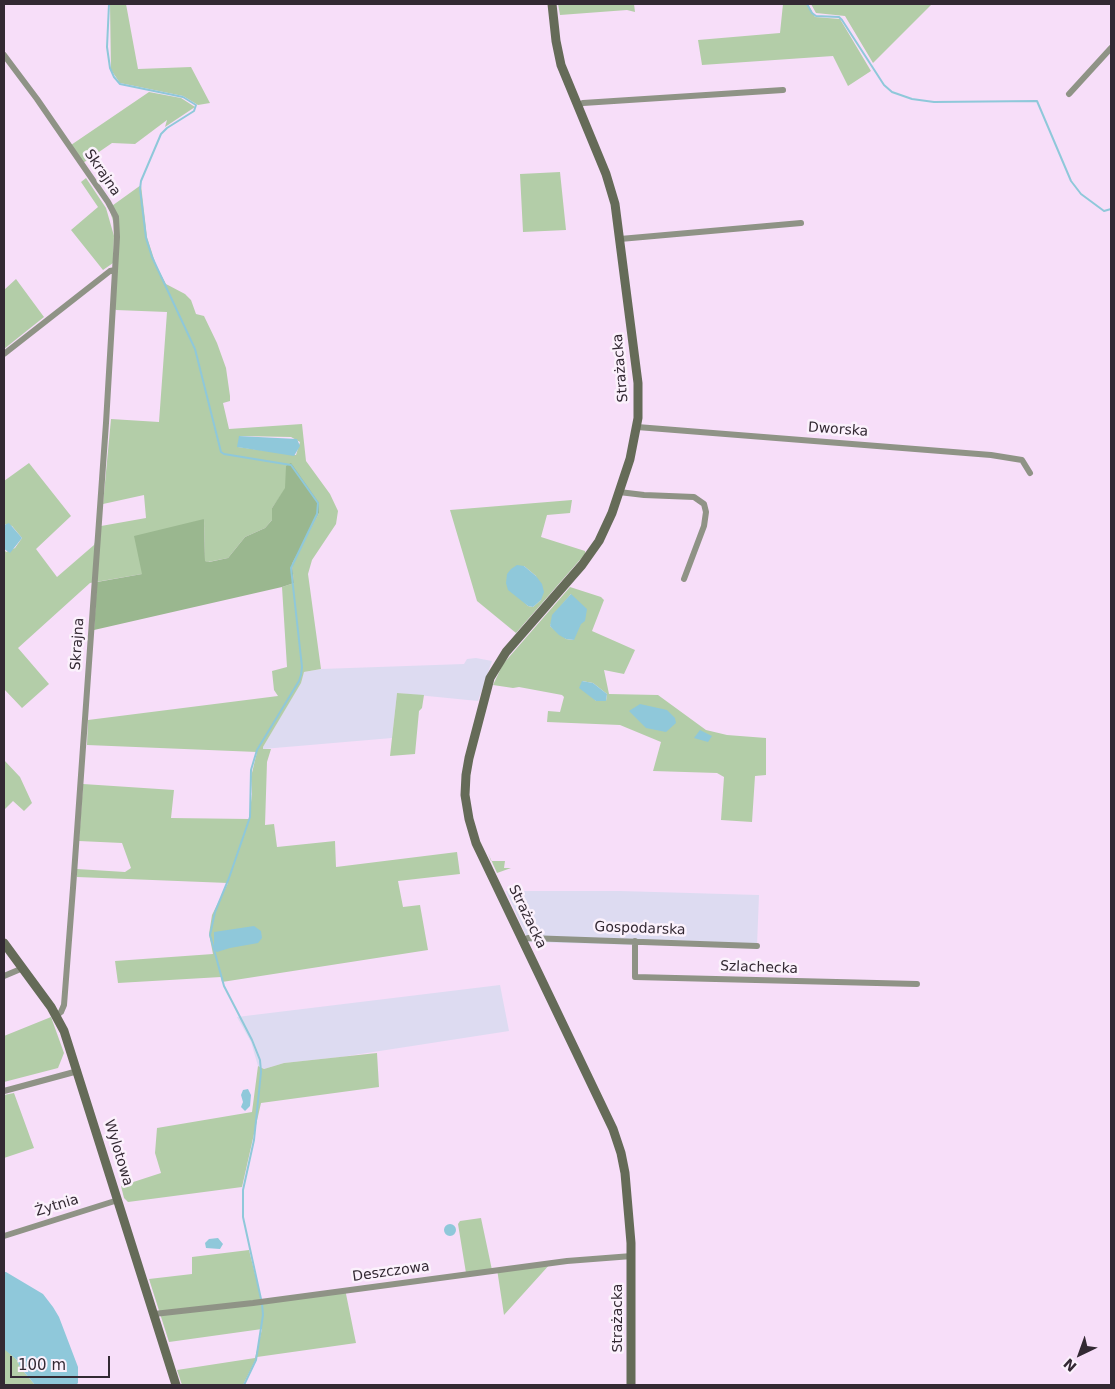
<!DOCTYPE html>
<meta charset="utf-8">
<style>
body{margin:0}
#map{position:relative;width:1115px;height:1389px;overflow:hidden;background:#f7def9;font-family:"DejaVu Sans",sans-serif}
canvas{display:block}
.frame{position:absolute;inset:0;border:5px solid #332933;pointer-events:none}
.north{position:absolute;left:1055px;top:1329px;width:50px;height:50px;-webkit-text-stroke:4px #fbf1fc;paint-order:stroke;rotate:222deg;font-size:14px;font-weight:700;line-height:20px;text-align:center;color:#332933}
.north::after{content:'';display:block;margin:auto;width:18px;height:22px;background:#332933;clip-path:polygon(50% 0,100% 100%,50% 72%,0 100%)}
.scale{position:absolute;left:10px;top:1356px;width:100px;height:22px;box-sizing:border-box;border:2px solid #332933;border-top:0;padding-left:6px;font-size:15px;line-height:18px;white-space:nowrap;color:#332933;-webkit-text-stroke:4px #fbf1fc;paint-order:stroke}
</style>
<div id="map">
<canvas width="1115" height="1389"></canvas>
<div class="frame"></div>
<div class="north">N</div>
<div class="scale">100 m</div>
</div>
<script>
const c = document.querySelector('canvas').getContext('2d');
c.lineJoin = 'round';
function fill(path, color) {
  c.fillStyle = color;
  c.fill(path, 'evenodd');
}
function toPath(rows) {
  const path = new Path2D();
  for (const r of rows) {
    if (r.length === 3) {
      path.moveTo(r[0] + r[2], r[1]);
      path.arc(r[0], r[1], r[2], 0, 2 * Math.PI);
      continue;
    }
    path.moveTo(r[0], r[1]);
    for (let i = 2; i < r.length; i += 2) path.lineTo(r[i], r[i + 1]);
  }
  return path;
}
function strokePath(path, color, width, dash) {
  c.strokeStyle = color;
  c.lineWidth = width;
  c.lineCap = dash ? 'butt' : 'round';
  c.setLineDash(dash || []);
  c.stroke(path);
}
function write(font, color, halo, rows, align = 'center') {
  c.font = font + ' "DejaVu Sans",sans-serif';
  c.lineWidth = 5;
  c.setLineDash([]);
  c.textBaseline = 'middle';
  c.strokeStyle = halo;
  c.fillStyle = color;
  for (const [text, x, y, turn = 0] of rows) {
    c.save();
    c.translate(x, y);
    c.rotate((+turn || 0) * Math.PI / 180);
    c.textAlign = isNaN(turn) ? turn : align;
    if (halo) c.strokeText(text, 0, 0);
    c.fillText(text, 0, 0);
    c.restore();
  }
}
fill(toPath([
 [476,658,492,661,478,701,397,693,392,738,263,749,263,747,300,683,304,672,321,669,464,664,467,659],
 [506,891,620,891,759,895,757,946,638,945,529,942],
 [500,985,509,1031,341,1057,284,1063,264,1069,258,1066,251,1042,237,1017]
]), '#dddbf1');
fill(toPath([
 [110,4,126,4,138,69,191,67,210,103,198,105,183,96,120,83,111,70],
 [558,4,634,4,635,12,627,10,560,15],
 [783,4,808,4,815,17,840,19,871,71,848,86,833,56,702,65,698,40,780,33],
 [811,4,932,4,873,63,845,16,816,13],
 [149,92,181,98,195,107,165,127,167,120,135,144,112,143,83,163,71,145],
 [560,172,566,230,523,232,520,174],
 [86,178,106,208,114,236,113,263,103,270,71,230,98,207,81,182],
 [141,185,147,237,156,265,166,284,185,294,191,300,196,314,204,316,217,343,226,368,230,396,230,401,223,403,229,429,302,424,306,461,330,494,338,511,336,524,312,560,308,574,321,669,304,672,301,683,263,747,263,749,271,749,267,762,265,825,274,824,277,847,335,841,336,867,457,852,460,874,398,881,403,907,420,905,428,950,222,982,221,977,118,983,115,961,213,954,209,934,212,915,228,883,77,877,77,869,125,872,131,868,122,843,79,841,83,784,174,790,171,818,249,819,252,794,251,777,257,752,87,745,88,720,278,696,274,690,272,671,287,667,282,587,294,583,292,564,319,513,286,466,286,488,272,508,272,520,265,528,245,537,228,558,208,562,205,561,204,519,142,574,90,583,18,648,49,684,22,708,4,689,4,681,5,679,4,677,4,549,6,552,15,548,22,538,12,526,4,524,4,481,29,463,71,516,36,549,57,577,94,545,101,526,146,518,144,495,103,504,111,419,159,422,167,312,116,310,113,307,117,234,109,208],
 [240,436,291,437,300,442,296,455,238,447],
 [16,279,44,317,4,349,4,290],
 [572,500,570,513,547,515,541,537,585,551,585,554,516,633,477,601,450,510],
 [524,566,536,576,541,600,533,607,528,606,522,600],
 [570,587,601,597,604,600,592,631,635,650,624,674,604,670,609,694,658,695,706,730,727,735,766,738,766,775,755,776,752,822,721,820,724,777,717,773,653,771,661,742,620,725,547,722,548,711,560,712,564,697,562,695,519,687,513,688,493,685,503,664],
 [571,594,574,640,566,639,550,626,556,612],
 [582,681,593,683,607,694,606,701,596,701],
 [397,693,424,695,422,708,419,711,415,754,390,756],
 [4,760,20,777,32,803,24,811,13,801,4,810],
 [488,853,491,861,505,861,504,868,511,868,497,873],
 [51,1017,64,1053,58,1068,4,1082,4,1036],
 [377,1053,379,1087,261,1103,242,1187,128,1202,124,1198,121,1186,161,1173,155,1153,157,1128,252,1112,258,1066,264,1069,284,1063],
 [14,1093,34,1148,4,1158,4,1095],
 [481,1218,492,1270,466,1273,458,1224,460,1221],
 [249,1250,262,1302,345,1289,356,1343,257,1357,243,1385,182,1385,177,1370,255,1358,262,1329,169,1342,149,1279,192,1274,192,1257],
 [551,1263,504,1315,497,1269],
 [4,1348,17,1360,20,1367,35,1385,4,1385]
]), '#b3cda8');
fill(toPath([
 [291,463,319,503,319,513,292,564,294,583,282,587,94,630,97,582,142,574,134,536,204,519,205,561,209,562,228,558,245,537,265,528,272,520,272,508,285,488,286,466]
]), '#9ab78f');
fill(toPath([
 [239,436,297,439,300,446,294,456,237,447],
 [9,523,22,538,10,553,4,549,4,525],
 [517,565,524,566,536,576,542,584,544,592,541,600,533,607,528,606,508,590,506,583,507,574,511,569],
 [571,594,587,609,585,621,581,624,574,640,566,639,559,635,550,626,552,615],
 [582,681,593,683,607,694,606,701,596,701,579,688],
 [640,704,667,710,675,718,676,723,666,732,646,728,629,711],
 [700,730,712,736,708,742,694,738],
 [254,926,261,931,262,938,258,943,230,948,217,952,214,950,214,932],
 [248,1089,251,1095,250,1106,245,1111,241,1107,243,1102,241,1095,243,1090],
 [450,1230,6],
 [218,1238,223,1244,220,1249,206,1248,205,1243,209,1239],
 [4,1272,6,1272,43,1294,53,1307,59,1317,78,1367,78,1383,76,1385,35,1385,20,1367,17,1360,4,1349]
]), '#8fc8da');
strokePath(toPath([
 [109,4,107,47,110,68,114,77,120,84,183,97,196,105,194,111,167,128,161,134,141,181,140,189,146,238,152,257,195,349,221,452,224,454,291,465,318,503,317,514,291,568,302,667,301,675,299,681,257,750,251,770,250,817,229,878,215,912,210,935,224,986,252,1040,260,1060,261,1072,254,1140,243,1190,243,1217,261,1299],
 [807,4,812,13,816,16,839,17,842,20,884,85,892,92,912,99,934,102,1037,101,1071,181,1081,194,1104,211,1111,209],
 [244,1385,256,1360,263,1315,262,1304]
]), '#8fc8da', 2);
strokePath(toPath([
 [4,55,37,99,108,202,116,217,117,237,106,423,73,888,64,1005,61,1012,56,1016],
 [1069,94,1111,48],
 [577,106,583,103,783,90],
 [620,239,801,223],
 [4,354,110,271,115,270],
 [637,427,991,455,1022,460,1030,473],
 [619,492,644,495,694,497,704,504,706,512,704,526,684,579],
 [523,940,528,938,757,946],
 [635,941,635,977,917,984],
 [4,976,23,968],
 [4,1091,78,1071],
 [4,1236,118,1200],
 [154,1314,253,1303,567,1261,632,1256]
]), '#8f9386', 6);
strokePath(toPath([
 [552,4,556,41,561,65,606,174,615,204,638,383,638,418,630,459,612,513,599,541,582,565,506,652,490,678,469,758,466,775,465,795,469,819,476,843,613,1129,621,1153,625,1173,631,1243,631,1385],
 [4,943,51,1007,64,1031,176,1385]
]), '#656b58', 9);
write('14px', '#332933', '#fbf1fc', [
 ["Skrajna",102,173,56],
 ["Strażacka",621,368,-95],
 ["Dworska",838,430,4],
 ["Skrajna",78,644,-86],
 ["Strażacka",527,917,64],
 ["Gospodarska",640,929,2],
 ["Szlachecka",759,968,2],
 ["Wylotowa",118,1153,73],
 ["Żytnia",57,1206,-17],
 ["Deszczowa",391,1272,-8],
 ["Strażacka",618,1318,-90]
]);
</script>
